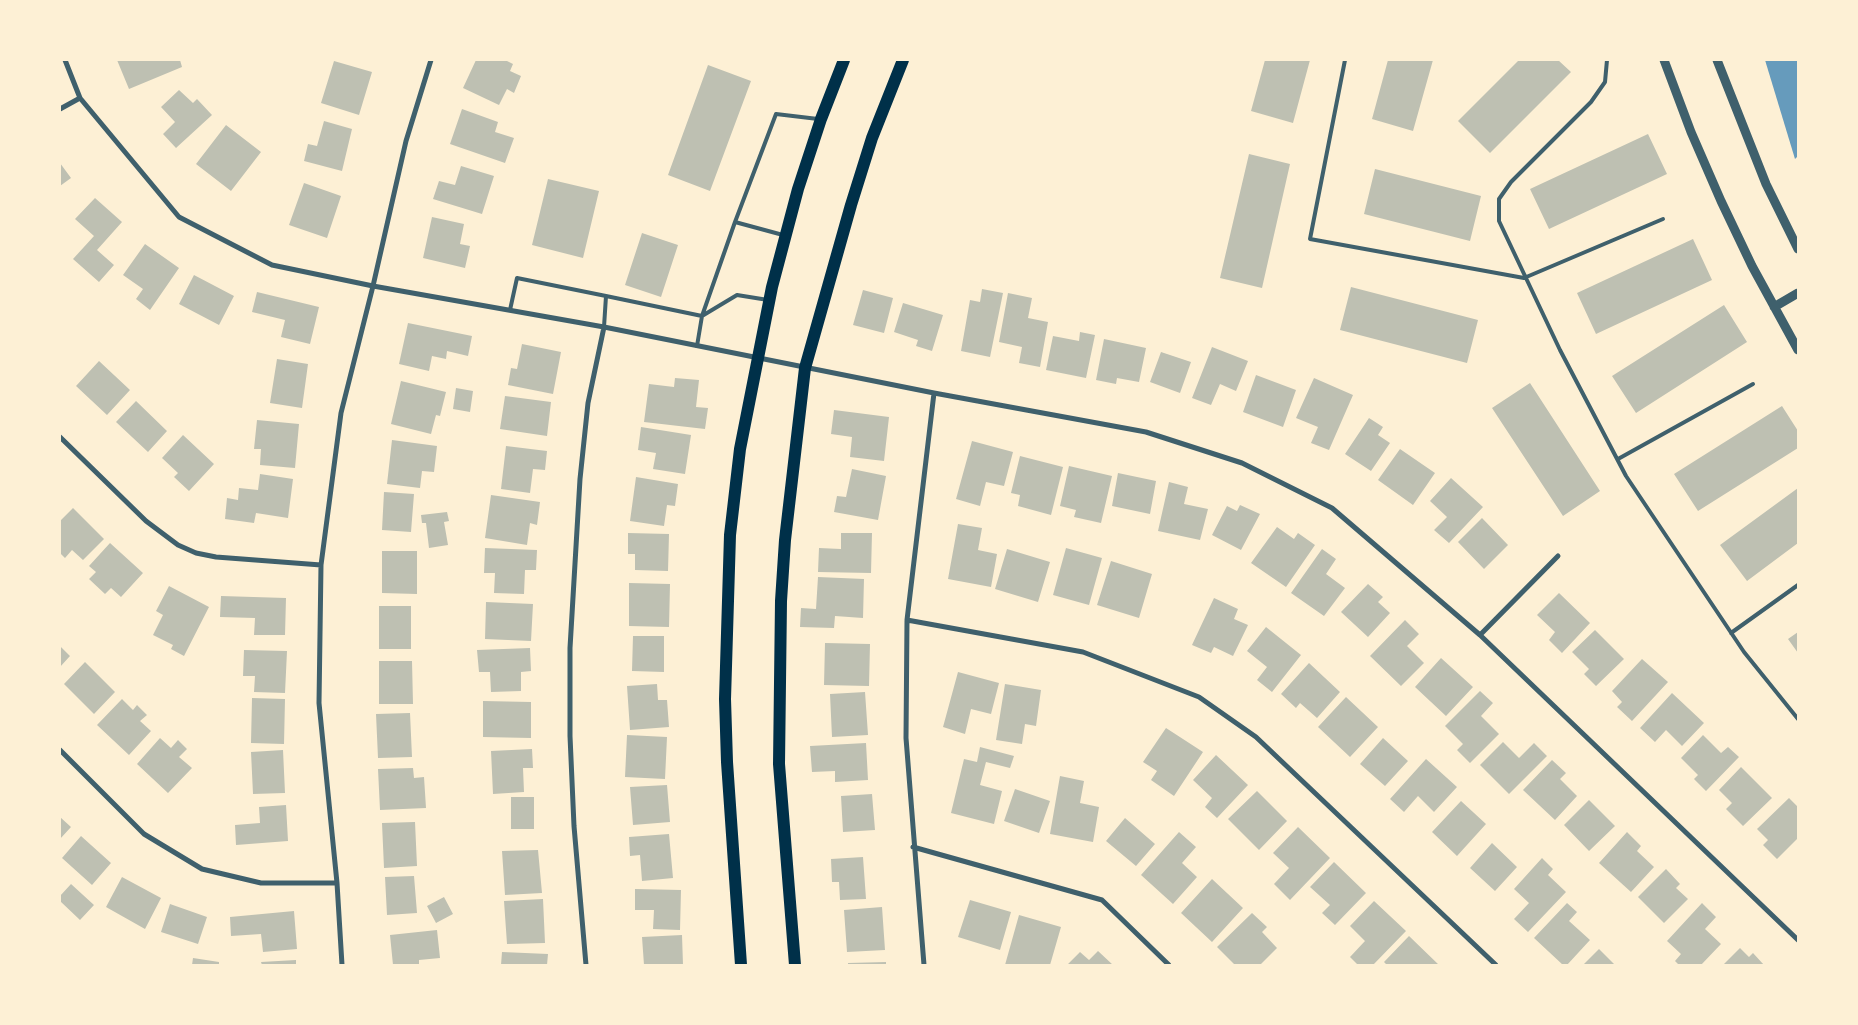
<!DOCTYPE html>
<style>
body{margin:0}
#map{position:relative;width:1858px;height:1025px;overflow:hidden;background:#fdf0d5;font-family:"Fira Sans",sans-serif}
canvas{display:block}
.frame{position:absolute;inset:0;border:61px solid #fdf0d5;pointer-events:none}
</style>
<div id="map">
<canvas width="1858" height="1025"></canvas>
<div class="frame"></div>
</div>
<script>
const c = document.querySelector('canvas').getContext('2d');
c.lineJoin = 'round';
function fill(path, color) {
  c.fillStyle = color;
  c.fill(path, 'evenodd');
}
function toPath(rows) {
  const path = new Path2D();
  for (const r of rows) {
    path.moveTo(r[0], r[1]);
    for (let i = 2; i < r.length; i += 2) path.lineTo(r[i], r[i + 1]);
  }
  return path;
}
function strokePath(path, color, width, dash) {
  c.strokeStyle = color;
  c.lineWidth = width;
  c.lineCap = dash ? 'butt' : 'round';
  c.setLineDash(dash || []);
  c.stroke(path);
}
fill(toPath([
 [1765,60,1798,60,1798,156,1795,159]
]), '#669bbc');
fill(toPath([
 [117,60,180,60,182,67,129,89],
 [476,60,505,60,513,64,510,71,521,76,514,93,507,89,499,105,463,88],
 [1265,60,1310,60,1293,123,1251,111],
 [1388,60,1433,60,1413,131,1372,119],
 [1519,60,1558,60,1571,72,1490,153,1458,121],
 [334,61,372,72,359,115,321,103],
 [708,65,751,81,710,191,668,175],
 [179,90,193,103,197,99,212,115,176,148,163,134,175,122,161,107],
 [462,109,498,122,495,132,514,138,505,163,450,144],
 [324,121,352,129,342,171,304,161,308,144,317,146],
 [226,125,261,152,231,191,196,164],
 [1648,134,1667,174,1549,229,1530,189],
 [1249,154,1290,164,1262,288,1220,278],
 [60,163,71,178,60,186],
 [461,166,494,176,482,214,433,199,439,181,455,185],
 [1375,169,1481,196,1470,241,1364,214],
 [548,179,599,191,583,258,532,245],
 [304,183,341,196,327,238,289,225],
 [95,198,122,222,97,250,114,265,99,282,73,259,94,236,75,219],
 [432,217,464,224,460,244,470,246,465,268,423,258],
 [642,233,678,245,661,297,625,285],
 [1693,239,1712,280,1596,334,1577,293],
 [145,244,179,268,150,310,136,299,143,289,123,275],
 [194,275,234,296,219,325,179,304],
 [1351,287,1478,320,1467,363,1340,330],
 [982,289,1003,293,990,357,961,351,970,300,980,302],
 [863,290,893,298,884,333,853,325],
 [257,292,319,307,310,344,281,337,285,320,252,312],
 [1008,293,1032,298,1028,318,1048,322,1040,367,1019,363,1022,347,999,342],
 [903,303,943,315,932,351,916,346,918,340,894,332],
 [1724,305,1747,342,1636,413,1612,376],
 [408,323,472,336,468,356,447,351,446,359,432,356,429,371,399,364],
 [1080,332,1095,335,1086,378,1046,370,1053,336,1079,341],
 [1104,339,1146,348,1139,382,1117,378,1116,384,1096,380],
 [522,344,561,352,553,394,508,385,511,368,517,369],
 [1212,347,1248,361,1236,391,1220,384,1211,405,1192,398],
 [1161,352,1191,362,1180,393,1150,382],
 [277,359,308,364,302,408,270,403],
 [99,361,130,390,107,415,76,386],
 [1256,375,1296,390,1283,427,1243,412],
 [675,378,699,380,696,407,708,408,705,429,644,422,649,384,674,387],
 [1314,378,1353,395,1329,450,1311,443,1318,427,1296,418],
 [401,381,446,392,440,416,436,415,431,434,391,424],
 [1530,383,1600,491,1563,516,1492,408],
 [456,388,473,391,470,412,453,409],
 [505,396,551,402,547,436,500,429],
 [136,401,167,431,148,452,116,422],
 [1782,406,1798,431,1798,448,1698,511,1674,474],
 [834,410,889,417,884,461,850,457,852,437,831,434],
 [1369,418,1383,427,1378,435,1390,443,1371,471,1345,454],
 [257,420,299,424,295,468,260,465,261,449,254,449],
 [641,427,691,435,685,474,653,469,656,453,638,450],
 [183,435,214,464,189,491,174,477,178,473,162,458],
 [392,440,437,446,434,472,422,471,420,488,387,484],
 [972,441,1013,452,1004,486,986,482,980,506,956,499],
 [506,446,547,451,545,470,533,469,530,493,501,489],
 [1400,449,1435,473,1413,505,1378,480],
 [1020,456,1063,467,1051,515,1018,506,1020,495,1011,493],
 [1069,466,1112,476,1101,523,1074,517,1076,510,1060,506],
 [852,469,886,476,878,520,834,512,837,496,846,497],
 [1118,473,1156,481,1150,514,1112,506],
 [260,474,293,479,288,518,256,513,254,523,225,519,227,498,238,500,239,488,258,490],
 [636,477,678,484,675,506,667,505,664,526,630,521],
 [1451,478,1483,507,1449,543,1434,530,1447,517,1430,501],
 [1169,482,1188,487,1184,504,1208,509,1200,540,1158,531],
 [1798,488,1798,543,1747,581,1720,545],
 [384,492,414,494,411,532,382,530],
 [491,495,540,502,537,525,530,523,527,545,485,538],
 [1240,505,1260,514,1241,550,1212,535,1227,506,1237,511],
 [73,508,104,539,83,560,72,550,65,558,60,553,60,521],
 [447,512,449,521,444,522,448,545,429,548,426,523,422,523,421,515],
 [1482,518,1508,545,1484,569,1458,542],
 [958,524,982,528,978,550,997,554,991,587,948,579],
 [1277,527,1294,539,1298,533,1315,545,1286,587,1251,563],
 [628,533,669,534,668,571,635,570,635,554,628,554],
 [841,533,872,533,871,573,818,572,819,548,841,549],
 [110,543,143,573,121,597,111,588,105,594,89,579,96,572,89,566],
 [485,548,537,550,536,570,525,570,524,594,494,593,495,573,484,573],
 [1066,548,1102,558,1089,605,1053,595],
 [1007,549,1050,562,1038,602,995,589],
 [1322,549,1336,559,1326,574,1345,588,1324,616,1291,593],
 [382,551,417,551,417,594,382,593],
 [1111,561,1152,574,1139,618,1097,605],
 [818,577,864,579,863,618,835,616,834,628,800,627,801,608,816,609],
 [629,583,670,584,669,627,629,626],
 [1368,584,1383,597,1378,602,1390,613,1368,637,1341,612],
 [169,586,209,607,184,656,171,649,173,645,153,635,163,615,156,611],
 [1559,593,1590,623,1562,653,1549,640,1555,632,1537,615],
 [221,596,286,598,285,635,254,635,255,618,220,617],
 [1214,598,1238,609,1234,619,1248,625,1233,656,1214,647,1211,653,1192,645],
 [486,602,533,604,531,641,485,639],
 [379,606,411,606,411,649,379,649],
 [1405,620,1419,634,1407,646,1424,663,1401,686,1370,656],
 [1266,627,1301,655,1272,692,1257,680,1267,667,1247,651],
 [1595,630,1624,659,1596,686,1584,674,1589,669,1572,652],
 [1798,632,1798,653,1788,639],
 [633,636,664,636,664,672,632,671],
 [825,643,870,644,869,686,824,685],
 [60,646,70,656,60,667],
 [530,648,531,671,521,672,521,691,491,692,490,672,479,672,477,650],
 [244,650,287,651,285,693,254,692,255,676,243,676],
 [1441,658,1473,687,1446,716,1415,687],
 [1642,659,1668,682,1632,721,1617,707,1622,702,1612,691],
 [379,661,412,661,413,704,379,704],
 [85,662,115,692,94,714,64,684],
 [1309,663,1340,692,1317,718,1300,703,1296,708,1281,694],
 [958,672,999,683,991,714,971,709,965,734,943,727],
 [657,684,658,700,667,700,669,727,630,730,627,686],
 [1005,684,1041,690,1036,726,1025,724,1022,744,996,740],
 [1480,691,1493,703,1481,716,1499,734,1470,763,1457,750,1463,744,1445,726],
 [865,692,868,735,832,737,830,694],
 [1672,693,1704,723,1682,746,1666,730,1655,742,1640,728],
 [1346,697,1378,727,1350,757,1318,727],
 [252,698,285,699,284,744,251,743],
 [122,699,133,710,137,705,147,715,140,721,151,731,129,755,97,725],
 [483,701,531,702,531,738,483,737],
 [410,713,412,757,378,758,376,714],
 [1166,728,1203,752,1174,796,1151,780,1157,771,1143,762],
 [627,735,667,737,665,779,625,777],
 [1703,735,1721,753,1728,747,1739,757,1706,791,1694,779,1698,775,1681,758],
 [160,738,171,748,178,740,187,749,179,757,192,768,168,793,137,764],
 [1383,738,1408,761,1385,786,1360,764],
 [1503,742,1519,758,1534,743,1547,756,1509,794,1480,765],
 [866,743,868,780,835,782,835,771,812,772,810,746],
 [980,747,1014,756,1010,768,986,762,980,785,1002,791,994,824,951,813,964,759,977,762],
 [532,749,533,768,523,768,524,792,493,794,491,751],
 [283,750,285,793,253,794,251,752],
 [1216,755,1248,785,1217,818,1205,807,1212,798,1193,780],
 [1426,759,1457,787,1434,812,1418,796,1404,812,1390,799],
 [1552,760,1566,773,1560,779,1577,796,1555,820,1523,790],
 [1741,767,1772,798,1743,826,1726,809,1732,803,1719,790],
 [413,768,414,778,424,777,426,808,380,810,378,769],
 [1060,776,1084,781,1080,803,1099,807,1093,842,1050,834],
 [667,785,670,822,633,825,630,787],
 [1015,789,1050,801,1039,833,1004,821],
 [1257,791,1287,821,1259,850,1228,819],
 [872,794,875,830,843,832,841,796],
 [511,797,534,797,534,829,511,829],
 [1789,798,1798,807,1798,838,1777,859,1763,845,1768,840,1757,829],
 [1589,800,1615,826,1589,851,1564,825],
 [1461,801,1486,824,1457,856,1432,832],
 [286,805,288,841,236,845,235,825,260,823,259,807],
 [60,817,71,827,60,839],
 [1125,818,1155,844,1136,866,1106,841],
 [415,822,417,866,384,868,382,823],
 [1298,827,1330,858,1290,900,1274,884,1289,868,1273,853],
 [1179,832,1196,847,1182,863,1197,877,1173,904,1141,875],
 [1627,832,1641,846,1637,851,1654,867,1631,892,1599,863],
 [669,834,673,878,642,881,640,855,630,856,629,837],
 [81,836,111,863,92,885,62,858],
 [1492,843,1517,867,1495,891,1470,868],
 [538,850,542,893,505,895,502,851],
 [863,857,866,899,840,900,839,882,832,882,831,859],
 [1542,858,1553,869,1548,875,1566,892,1528,932,1514,919,1529,903,1514,889],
 [1334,862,1366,893,1335,925,1322,913,1330,905,1310,887],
 [1666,869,1680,884,1676,888,1688,899,1664,923,1638,897],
 [414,876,417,913,387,915,385,877],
 [122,877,161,898,145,929,106,907],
 [1212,879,1243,908,1212,942,1181,913],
 [71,884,94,905,80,920,60,901,60,896],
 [635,889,681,890,680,930,653,929,654,910,635,910],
 [444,897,453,914,436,923,427,906],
 [543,899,545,943,507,944,504,901],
 [970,900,1011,912,1000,950,958,937],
 [1374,901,1406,931,1373,965,1358,965,1350,957,1365,941,1350,926],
 [1567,903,1577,912,1569,921,1590,940,1567,965,1563,965,1534,938],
 [1702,903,1716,917,1705,929,1721,944,1701,965,1679,965,1675,961,1681,954,1667,941],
 [170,904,207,917,198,944,161,932],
 [882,907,885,950,847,952,844,910],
 [294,911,297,949,263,952,261,934,231,936,230,917],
 [1252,913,1267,927,1262,932,1277,948,1260,965,1235,965,1217,947],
 [1019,915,1061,927,1050,965,1005,965],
 [437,930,440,958,419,960,419,965,393,965,390,935],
 [682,935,683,965,644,965,642,937],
 [1409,936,1439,965,1387,965,1384,962],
 [1740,948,1749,957,1753,953,1764,965,1723,965],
 [1599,949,1615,965,1583,965],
 [1098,951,1113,965,1067,965,1080,952,1089,960],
 [502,952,548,954,547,965,501,965],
 [193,958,219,962,219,965,192,965],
 [296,960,296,965,262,965,261,962],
 [886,962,886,965,848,965,848,963]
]), '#bec0b2');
strokePath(toPath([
 [1345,60,1310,239,1524,278,1663,219],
 [1607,60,1605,82,1591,102,1511,182,1499,199,1499,221,1560,350,1626,476,1744,652,1798,719],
 [735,222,776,114,818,119],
 [606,296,702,316,737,295,768,300],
 [510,310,517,278,606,296,604,327],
 [697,346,702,316,735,222,783,235],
 [1618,459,1753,384],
 [1731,633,1798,585]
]), '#3f606c', 4);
strokePath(toPath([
 [65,60,80,98,179,217,272,265,373,286,604,327,934,393,1146,432,1242,463,1332,508,1480,635,1798,940],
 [60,109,80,98],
 [60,437,146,521,178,545,196,553,216,557,321,565],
 [907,620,1083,652,1199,697,1256,737,1496,965],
 [1480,635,1558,556],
 [60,750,144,834,202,869,261,883,337,883],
 [913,847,1102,900,1169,965],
 [342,965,337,883,319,703,321,565,341,413,373,286,406,141,431,60],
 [586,965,574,826,570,736,570,648,580,479,588,403,604,327],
 [924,965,906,738,907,620,934,393]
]), '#3f606c', 5);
strokePath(toPath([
 [1664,60,1691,132,1721,201,1752,266,1798,350],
 [1717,60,1766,184,1798,249],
 [1774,307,1798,293]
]), '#3f606c', 9);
strokePath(toPath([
 [741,965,727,762,725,699,730,535,740,449,772,287,798,189,821,119,844,60],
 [795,965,779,764,781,601,785,540,805,368,851,205,872,138,903,60]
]), '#003049', 12);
</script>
